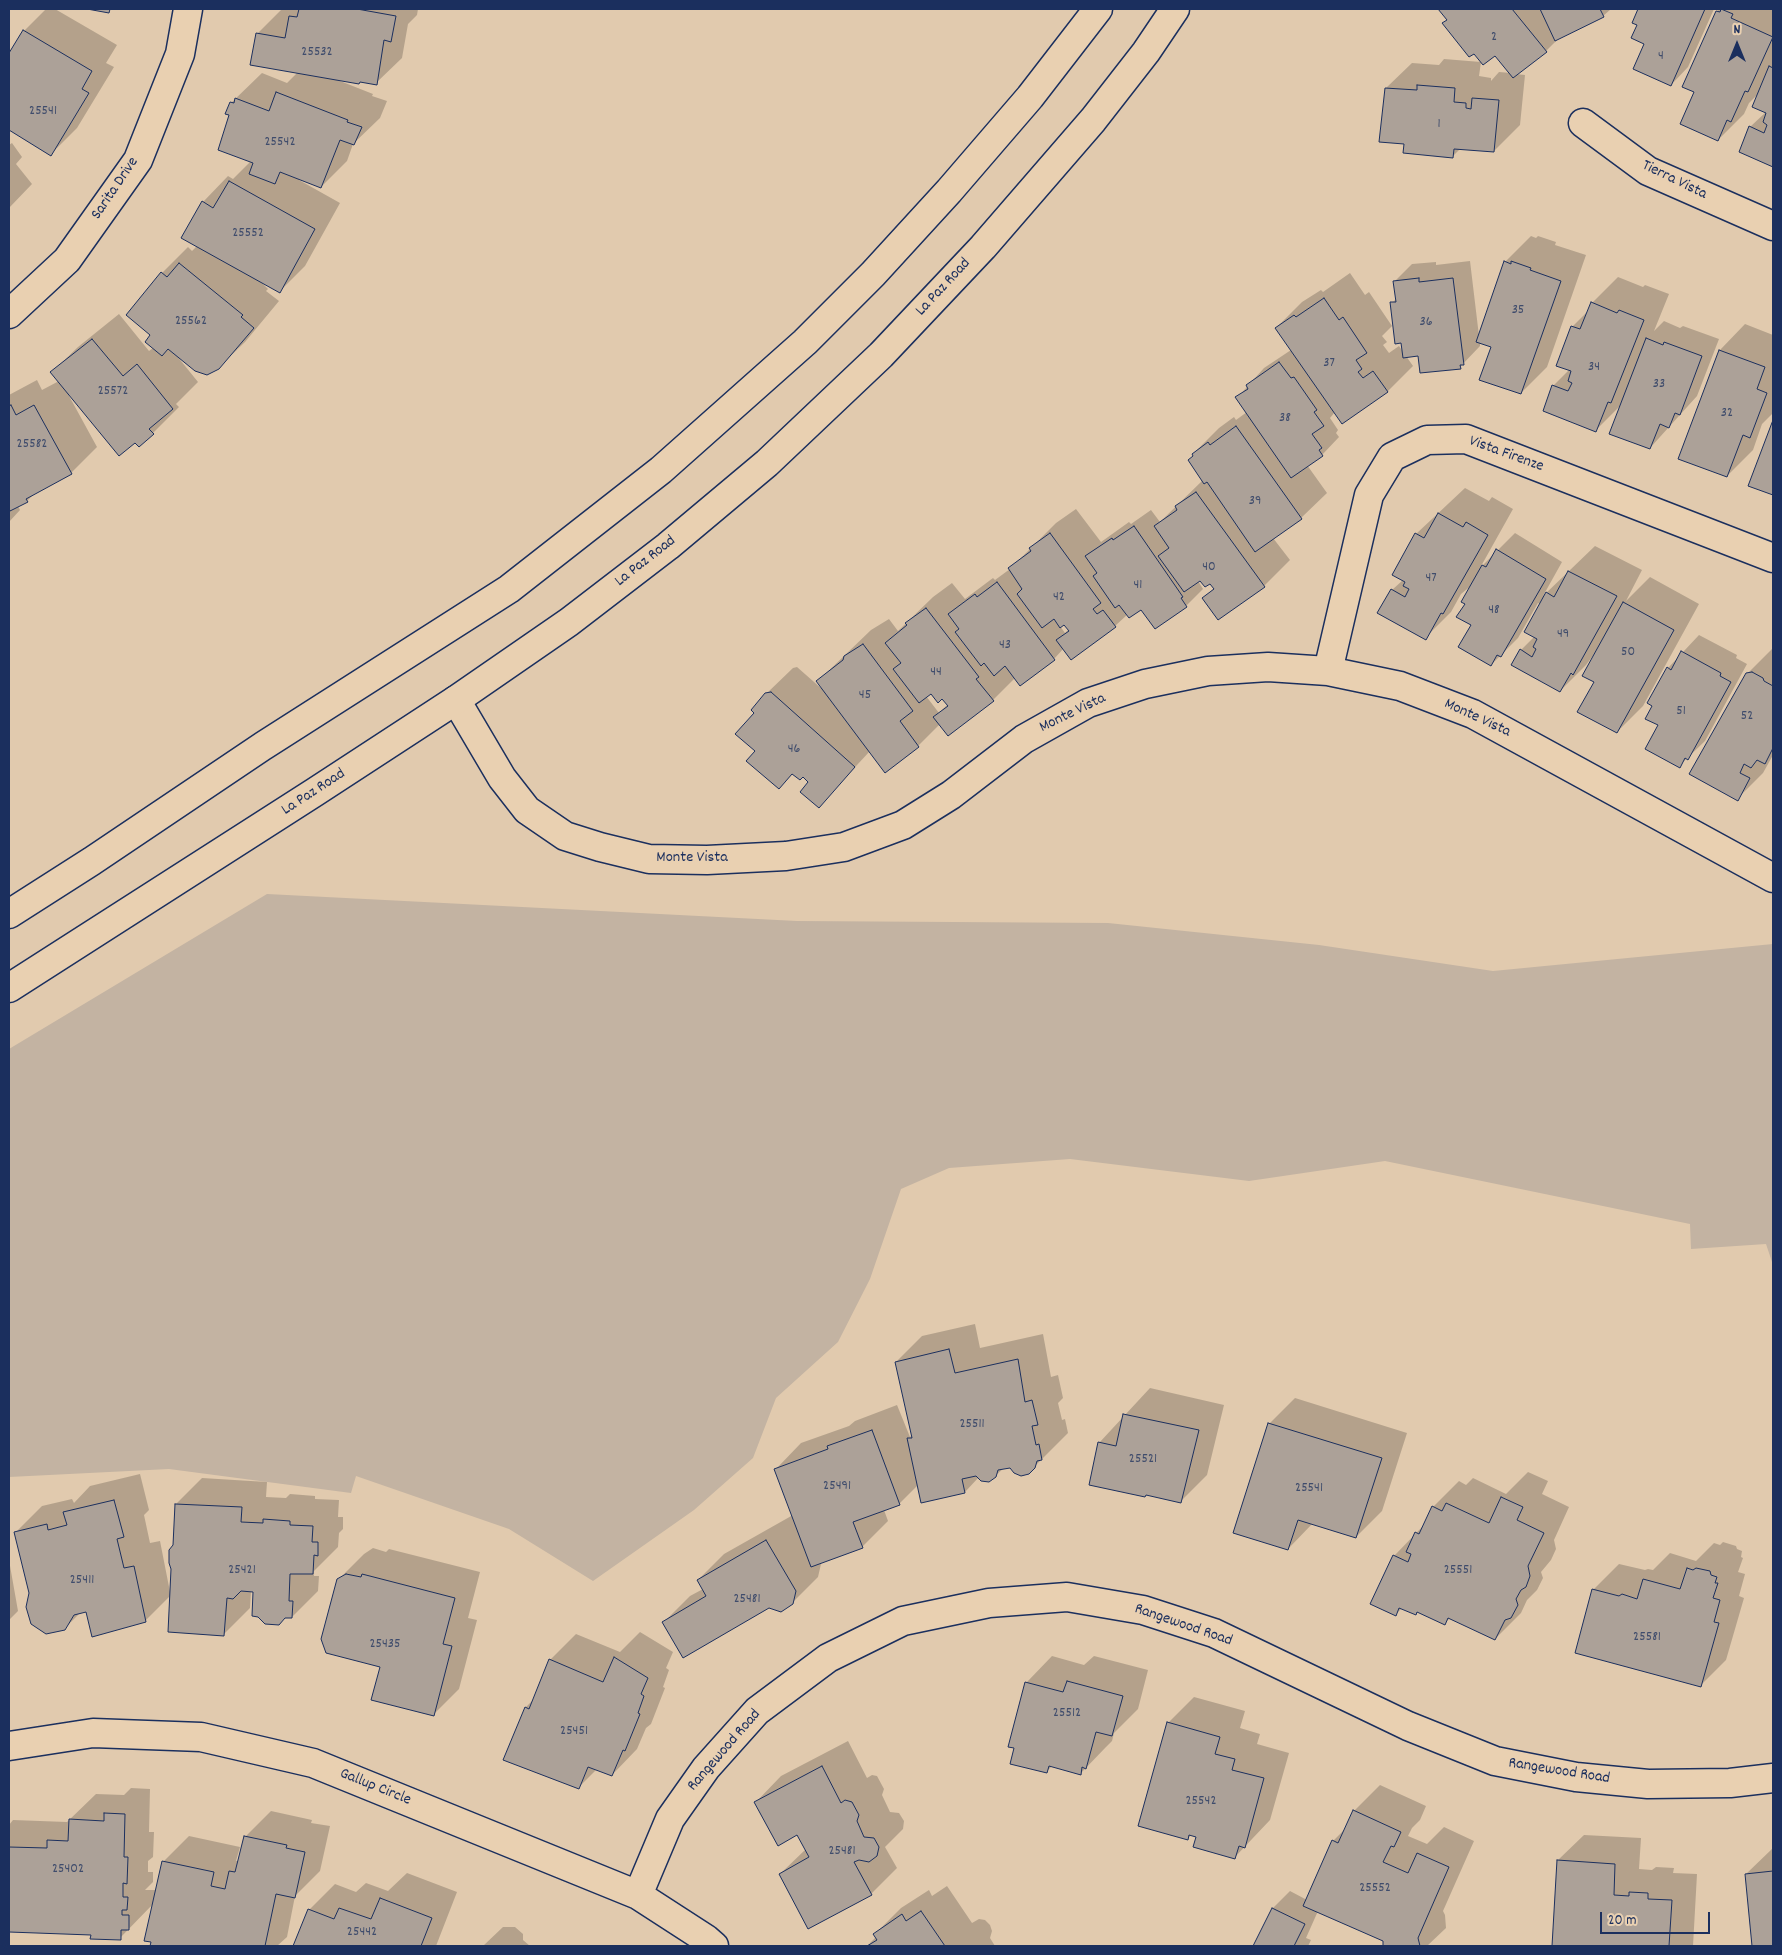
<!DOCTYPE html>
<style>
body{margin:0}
#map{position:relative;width:1782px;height:1955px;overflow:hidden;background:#e1caae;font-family:Dekko,sans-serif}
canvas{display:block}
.frame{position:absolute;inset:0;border:10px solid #1b2f5e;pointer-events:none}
.north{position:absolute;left:1712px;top:20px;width:50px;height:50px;-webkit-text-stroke:4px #e9d0b1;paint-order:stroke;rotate:0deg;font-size:14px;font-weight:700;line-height:20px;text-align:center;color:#1b2f5e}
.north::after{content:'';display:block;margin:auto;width:18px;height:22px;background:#1b2f5e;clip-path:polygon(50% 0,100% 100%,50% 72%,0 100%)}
.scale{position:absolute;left:1600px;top:1912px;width:110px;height:22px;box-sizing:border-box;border:2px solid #1b2f5e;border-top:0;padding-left:6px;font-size:15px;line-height:18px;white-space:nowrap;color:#1b2f5e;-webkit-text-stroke:4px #e9d0b1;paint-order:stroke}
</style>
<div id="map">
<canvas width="1782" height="1955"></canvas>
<div class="frame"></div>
<div class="north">N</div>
<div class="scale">20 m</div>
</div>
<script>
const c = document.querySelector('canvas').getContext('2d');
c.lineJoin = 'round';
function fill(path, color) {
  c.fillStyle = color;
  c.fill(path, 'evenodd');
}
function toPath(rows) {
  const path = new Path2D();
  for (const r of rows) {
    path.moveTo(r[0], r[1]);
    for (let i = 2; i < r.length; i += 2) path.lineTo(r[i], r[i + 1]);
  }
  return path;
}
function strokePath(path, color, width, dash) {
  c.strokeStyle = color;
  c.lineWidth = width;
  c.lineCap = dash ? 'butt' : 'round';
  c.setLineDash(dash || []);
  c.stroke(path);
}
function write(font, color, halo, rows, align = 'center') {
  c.font = font + ' Dekko,sans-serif';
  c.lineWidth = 5;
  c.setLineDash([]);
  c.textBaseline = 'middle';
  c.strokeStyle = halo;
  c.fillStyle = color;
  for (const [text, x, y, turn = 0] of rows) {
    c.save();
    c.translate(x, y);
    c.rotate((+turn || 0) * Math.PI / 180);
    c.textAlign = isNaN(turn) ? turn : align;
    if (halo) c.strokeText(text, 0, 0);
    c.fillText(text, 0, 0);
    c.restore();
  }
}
fill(toPath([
 [267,894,797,921,1108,923,1319,945,1493,971,1773,944,1773,1265,1766,1244,1691,1249,1690,1224,1385,1161,1249,1181,1070,1159,949,1168,901,1189,870,1279,838,1342,776,1398,753,1458,694,1510,593,1581,509,1529,356,1476,351,1493,169,1469,9,1477,9,1049]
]), '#c3b3a2');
fill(toPath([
 [46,9,55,9,117,45,106,63,114,67,77,128,51,154,9,129,9,56,24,31],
 [282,9,296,10,297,9,418,9,417,15,408,24,402,58,376,83,335,79,373,94,372,96,387,101,380,118,353,144,347,161,321,187,300,179,299,180,340,203,305,266,279,292,260,281,268,289,266,291,279,301,245,342,218,368,177,356,198,382,176,404,179,407,153,433,68,394,97,447,71,473,36,492,27,501,18,506,20,510,9,522,9,395,37,380,42,390,59,381,52,372,78,347,119,314,149,351,153,348,152,335,162,273,188,247,192,251,197,246,203,202,228,176,233,179,251,161,231,115,231,103,262,73,287,83,298,72,257,34],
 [1439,9,1611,9,1603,16,1558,39,1546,51,1516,74,1525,75,1520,125,1494,151,1461,148,1452,157,1405,143,1386,88,1412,63,1439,65,1444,59,1481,62,1479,76,1491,78,1491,81,1499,72,1511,73,1495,54,1448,19],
 [1640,9,1714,9,1688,67,1671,85,1646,44,1639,24,1634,22],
 [1720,9,1773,9,1773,165,1740,151,1750,127,1766,112,1760,92,1749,103,1744,114,1718,140,1696,92,1717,11],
 [12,143,22,157,16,164,32,184,9,208,9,145],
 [1531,236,1536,238,1538,236,1556,242,1555,245,1586,255,1547,367,1521,393,1492,346,1480,342,1480,346,1460,367,1419,355,1406,356,1413,366,1387,392,1335,412,1330,418,1338,430,1336,433,1339,437,1322,455,1307,465,1327,493,1301,518,1273,538,1290,560,1264,586,1204,598,1214,588,1210,582,1200,579,1198,581,1203,589,1186,606,1141,608,1128,614,1115,626,1064,648,1054,659,1015,678,993,700,940,724,918,746,885,771,870,751,819,806,810,782,803,775,793,773,779,787,756,751,756,713,766,694,793,668,797,667,822,689,818,681,871,630,889,619,898,631,933,597,952,583,965,599,993,578,995,580,1010,569,1056,523,1076,509,1101,542,1129,522,1131,524,1151,510,1160,522,1203,480,1193,454,1219,428,1234,417,1236,420,1247,412,1237,398,1264,368,1291,350,1276,328,1302,302,1321,290,1323,292,1350,273,1365,295,1369,292,1392,326,1382,336,1387,342,1383,345,1389,353,1399,346,1403,352,1392,303,1397,298,1395,281,1412,264,1436,262,1436,265,1470,261,1479,336,1505,262],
 [1065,623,1069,629,1065,633,1060,626],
 [931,692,943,697,948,704,939,713,926,696],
 [1618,277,1643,287,1645,285,1669,294,1654,331,1664,321,1680,328,1683,326,1719,339,1697,396,1650,448,1621,405,1596,430,1553,386,1570,369,1572,327,1589,310,1592,303],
 [1745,324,1773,335,1773,413,1762,424,1753,450,1727,476,1720,350],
 [1773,424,1773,494,1750,486],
 [1465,488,1489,501,1492,497,1513,509,1480,568,1515,533,1562,562,1543,596,1595,546,1642,570,1626,601,1650,577,1699,604,1643,706,1617,732,1596,682,1598,649,1586,665,1560,691,1521,650,1535,636,1540,604,1538,603,1518,638,1491,665,1472,625,1466,604,1472,585,1461,594,1451,612,1425,638,1392,590,1403,580,1416,534],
 [1699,635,1737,655,1736,658,1747,664,1705,741,1679,766,1660,725,1654,706,1649,703,1668,668],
 [1773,648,1773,755,1763,773,1737,799,1747,674],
 [975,1324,980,1348,1043,1334,1051,1377,1058,1375,1063,1398,1058,1403,1062,1420,1065,1419,1068,1433,1028,1473,1011,1466,1004,1468,995,1476,979,1477,965,1492,922,1501,919,1484,899,1504,884,1510,888,1521,862,1547,820,1562,821,1564,818,1577,792,1603,664,1622,690,1596,703,1589,698,1580,724,1554,793,1515,776,1469,801,1443,849,1426,855,1421,897,1405,910,1437,913,1434,896,1362,922,1336],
 [1150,1388,1224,1405,1207,1475,1181,1501,1099,1443],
 [1295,1398,1407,1433,1382,1511,1356,1537,1313,1523,1288,1549,1269,1424],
 [1528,1472,1548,1481,1542,1494,1569,1507,1554,1540,1556,1549,1551,1560,1541,1572,1543,1578,1537,1590,1527,1600,1521,1613,1495,1639,1450,1618,1445,1623,1419,1611,1416,1614,1402,1608,1396,1614,1394,1556,1425,1524,1433,1507,1459,1481,1466,1485,1473,1478,1506,1494],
 [140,1474,149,1510,144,1515,150,1543,160,1541,170,1592,176,1504,202,1478,267,1482,266,1497,286,1498,290,1494,315,1496,315,1499,339,1500,338,1517,343,1517,343,1529,339,1533,338,1547,314,1571,314,1576,319,1576,318,1591,292,1617,255,1591,251,1591,250,1608,224,1634,171,1595,145,1621,87,1610,81,1612,64,1629,31,1593,16,1532,42,1506,72,1499,74,1503,90,1486],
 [1723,1542,1736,1546,1737,1549,1742,1551,1741,1557,1743,1558,1738,1572,1745,1574,1739,1596,1744,1598,1726,1660,1700,1686,1593,1590,1619,1564,1645,1570,1648,1569,1653,1570,1670,1553,1696,1561,1714,1543,1720,1545],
 [373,1548,386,1552,389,1549,480,1572,468,1618,477,1620,459,1689,434,1714,381,1666,338,1580,364,1554],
 [9,1560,18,1611,9,1620],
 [640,1632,673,1652,666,1668,669,1670,663,1687,665,1688,651,1724,646,1728,637,1749,612,1775,597,1769,579,1787,505,1759,526,1707,534,1699,550,1660,576,1634,620,1652],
 [1052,1656,1084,1665,1094,1656,1148,1670,1138,1709,1114,1733,1112,1741,1106,1747,1081,1773,1052,1766,1046,1772,1016,1748,1010,1746,1027,1682],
 [1194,1697,1245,1711,1240,1728,1260,1734,1257,1744,1289,1753,1270,1820,1235,1857,1197,1836,1191,1835,1187,1839,1168,1723],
 [848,1741,867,1778,872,1775,877,1776,884,1789,882,1795,890,1812,899,1813,904,1821,903,1829,885,1847,897,1868,871,1894,780,1874,806,1849,798,1834,756,1802,781,1776],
 [1380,1785,1426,1806,1420,1820,1412,1828,1408,1836,1427,1844,1444,1827,1474,1841,1443,1911,1445,1915,1446,1928,1427,1946,1384,1946,1384,1940,1318,1911,1306,1938,1311,1940,1308,1946,1255,1946,1273,1908,1290,1891,1307,1900,1333,1841,1347,1827,1354,1811],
 [131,1788,150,1789,149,1832,154,1832,153,1857,148,1861,148,1872,153,1872,153,1882,145,1890,157,1890,163,1862,189,1836,240,1847,236,1861,239,1861,245,1837,271,1811,312,1820,311,1823,330,1826,320,1871,295,1896,287,1937,277,1946,151,1946,154,1903,120,1938,92,1934,9,1931,9,1825,13,1820,67,1822,96,1794,124,1795],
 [1584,1835,1641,1838,1639,1869,1652,1870,1656,1867,1674,1868,1673,1873,1697,1874,1693,1946,1553,1946,1558,1860],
 [1773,1848,1773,1946,1771,1944,1753,1946,1746,1874],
 [407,1873,457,1892,436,1946,295,1946,309,1910,335,1884,356,1892,366,1883,388,1891],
 [947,1886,972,1923,979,1919,985,1920,990,1925,992,1931,990,1938,995,1946,867,1946,876,1937,875,1934,901,1908,929,1890,932,1896],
 [503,1927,515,1927,523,1934,523,1940,530,1946,483,1946]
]), '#0003');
const building = toPath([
 [87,9,110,9,109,13,87,9],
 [299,9,357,9,396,16,391,42,384,40,377,85,360,82,359,84,250,65,256,33,285,38,289,16,297,17,299,9],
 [1438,9,1512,9,1547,52,1513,78,1495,56,1483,65,1474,54,1469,57,1442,23,1447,20,1438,9],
 [1540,9,1600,9,1604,17,1555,41,1540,9],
 [1638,9,1705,9,1671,86,1633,69,1644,44,1631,38,1637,25,1632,23,1638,9],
 [1721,9,1733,14,1731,18,1773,37,1748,92,1745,91,1731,122,1727,120,1718,141,1680,124,1694,92,1682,87,1716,11,1720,12,1721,9],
 [23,30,92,71,82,89,89,93,51,156,9,130,9,53,23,30],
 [1769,66,1773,68,1773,167,1739,152,1749,126,1764,133,1767,125,1763,122,1766,113,1752,107,1769,66],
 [1417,85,1455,88,1454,102,1466,103,1466,108,1471,109,1472,98,1499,100,1494,152,1454,149,1453,158,1403,153,1404,144,1379,142,1385,88,1417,90,1417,85],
 [276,92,348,120,347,122,362,127,354,145,340,140,321,188,280,172,275,184,249,174,253,163,218,150,229,115,225,114,230,102,234,103,235,98,269,111,276,92],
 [229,181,315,229,280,293,181,238,202,201,213,208,229,181],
 [1504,261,1511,264,1511,261,1531,268,1530,270,1561,281,1521,394,1479,380,1491,347,1476,342,1504,261],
 [179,263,243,315,241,317,254,328,219,369,207,375,195,371,168,349,162,356,145,342,150,335,126,315,161,272,167,277,179,263],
 [1419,278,1419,282,1453,278,1464,365,1460,365,1461,369,1420,373,1418,356,1403,358,1401,343,1395,344,1390,302,1396,302,1393,281,1419,278],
 [1324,298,1339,320,1343,317,1367,353,1356,360,1362,369,1358,372,1363,378,1373,371,1388,392,1342,424,1275,328,1294,315,1296,317,1324,298],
 [1591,302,1617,313,1619,310,1644,320,1611,403,1608,402,1596,432,1543,411,1552,385,1568,391,1572,383,1568,381,1571,371,1556,366,1571,326,1580,329,1591,302],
 [1646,338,1663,345,1664,342,1702,356,1680,415,1675,413,1669,428,1660,424,1650,449,1609,434,1646,338],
 [92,339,123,376,137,364,173,409,149,429,154,434,139,447,135,443,119,456,50,372,92,339],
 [1719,350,1765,367,1757,389,1767,393,1750,438,1743,435,1727,477,1678,459,1719,350],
 [1279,362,1291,378,1294,377,1317,410,1314,412,1324,426,1312,434,1322,448,1319,450,1323,456,1291,478,1235,397,1248,389,1246,385,1279,362],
 [11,405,16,415,34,405,72,474,26,499,28,502,10,511,9,508,9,406,11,405],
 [1773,420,1773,495,1748,486,1773,420],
 [1236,426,1302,519,1255,552,1207,482,1204,484,1188,460,1193,456,1192,454,1208,442,1210,445,1236,426],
 [1196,492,1265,587,1218,620,1202,598,1214,589,1210,584,1205,587,1200,581,1184,592,1158,556,1169,548,1154,526,1177,510,1175,506,1196,492],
 [1438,513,1463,527,1466,522,1488,535,1443,614,1441,613,1426,640,1377,613,1391,589,1405,597,1409,589,1403,586,1405,582,1392,575,1415,533,1424,538,1438,513],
 [1134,526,1183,597,1181,598,1187,607,1155,629,1141,610,1129,618,1119,605,1115,608,1093,576,1097,573,1085,556,1112,538,1113,540,1134,526],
 [1050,533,1101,603,1093,609,1097,614,1103,610,1116,627,1071,660,1056,640,1069,631,1064,625,1060,628,1054,619,1042,628,1017,594,1022,589,1008,568,1031,551,1029,548,1050,533],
 [1496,549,1546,579,1501,657,1497,655,1491,666,1458,647,1471,625,1456,617,1465,604,1461,602,1482,565,1486,567,1496,549],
 [1568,571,1617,596,1573,675,1571,673,1560,692,1511,665,1520,649,1532,657,1536,649,1533,647,1537,639,1524,632,1546,592,1554,597,1568,571],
 [997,582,1055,660,1020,686,1005,666,994,676,984,663,981,666,955,632,959,629,948,614,975,594,977,597,997,582],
 [1623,602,1674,630,1617,733,1577,712,1594,682,1582,676,1623,602],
 [926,608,979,677,976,679,994,701,948,736,933,717,948,706,942,699,938,703,931,694,919,703,893,669,901,663,885,643,907,625,905,623,926,608],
 [863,644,913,711,900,721,919,747,885,773,816,681,843,660,844,656,863,644],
 [1681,651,1721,673,1720,676,1731,682,1688,760,1685,758,1680,768,1645,749,1658,725,1645,719,1652,706,1647,703,1667,667,1671,670,1681,651],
 [1752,672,1763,678,1764,681,1773,686,1773,748,1765,764,1757,760,1751,768,1744,764,1740,773,1750,778,1738,801,1689,774,1746,673,1752,672],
 [771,692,855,767,819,808,800,792,808,782,803,777,800,780,792,774,779,789,746,761,755,751,735,734,754,713,751,710,765,693,771,692],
 [949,1349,955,1373,1018,1359,1025,1402,1032,1400,1038,1425,1032,1426,1036,1445,1039,1444,1042,1460,1037,1461,1035,1468,1029,1474,1021,1476,1014,1473,1010,1468,998,1470,996,1477,989,1482,981,1481,976,1476,962,1479,965,1493,921,1503,907,1438,912,1438,895,1362,949,1349],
 [1123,1414,1199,1430,1181,1503,1146,1495,1145,1497,1089,1485,1098,1442,1116,1446,1123,1414],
 [1268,1423,1382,1458,1356,1538,1298,1520,1288,1550,1233,1533,1268,1423],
 [872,1430,900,1505,853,1522,863,1548,811,1567,774,1469,828,1449,827,1446,872,1430],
 [1501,1497,1523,1507,1517,1520,1544,1533,1528,1566,1530,1576,1526,1587,1521,1590,1516,1599,1518,1605,1511,1618,1505,1620,1495,1640,1448,1618,1445,1625,1417,1612,1416,1615,1399,1608,1396,1616,1370,1604,1393,1555,1408,1562,1411,1554,1406,1552,1415,1532,1419,1534,1432,1506,1442,1511,1446,1503,1489,1523,1501,1497],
 [114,1500,124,1537,117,1539,124,1568,134,1566,146,1622,92,1637,86,1612,74,1615,65,1630,46,1634,31,1624,26,1607,29,1593,14,1532,47,1524,48,1530,67,1525,63,1512,114,1500],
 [175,1504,242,1507,241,1522,263,1523,263,1519,290,1521,290,1525,313,1526,312,1542,318,1542,318,1556,314,1555,313,1574,290,1574,289,1601,293,1601,292,1618,285,1618,279,1625,265,1624,258,1617,252,1616,253,1592,241,1591,233,1599,227,1598,224,1636,168,1632,171,1569,169,1563,169,1550,173,1545,175,1504],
 [766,1540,796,1591,793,1604,781,1612,769,1608,683,1658,662,1622,706,1596,697,1580,766,1540],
 [1687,1568,1693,1570,1696,1568,1710,1571,1711,1575,1717,1577,1715,1583,1718,1583,1713,1598,1720,1600,1714,1622,1719,1623,1701,1687,1575,1653,1592,1589,1619,1596,1622,1594,1637,1599,1643,1579,1680,1589,1687,1568],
 [346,1574,361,1577,362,1574,455,1598,443,1644,452,1646,434,1716,371,1700,380,1667,326,1653,321,1639,337,1579,346,1574],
 [614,1657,648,1678,641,1694,644,1696,638,1713,640,1714,625,1751,623,1750,612,1776,588,1767,579,1789,503,1760,525,1707,529,1709,549,1659,603,1682,614,1657],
 [1067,1681,1123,1696,1112,1736,1096,1732,1086,1769,1082,1767,1081,1775,1049,1766,1047,1773,1010,1764,1014,1748,1008,1747,1025,1682,1063,1692,1067,1681],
 [1167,1722,1220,1737,1215,1754,1235,1759,1232,1770,1264,1778,1245,1848,1239,1846,1235,1859,1193,1847,1196,1837,1189,1835,1188,1840,1138,1826,1167,1722],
 [822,1766,841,1803,845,1800,852,1802,859,1815,857,1821,864,1837,874,1838,879,1847,877,1856,869,1862,859,1860,854,1862,872,1895,808,1929,779,1874,809,1857,797,1835,778,1846,754,1802,822,1766],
 [1353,1810,1401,1832,1394,1847,1391,1846,1383,1862,1408,1873,1417,1853,1449,1867,1418,1938,1420,1946,1383,1946,1383,1941,1303,1906,1332,1840,1338,1843,1353,1810],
 [104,1813,125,1814,124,1857,128,1857,127,1884,123,1883,123,1897,128,1897,127,1910,122,1910,122,1915,129,1915,129,1930,121,1930,121,1940,90,1939,91,1935,9,1932,9,1847,47,1848,47,1840,68,1841,69,1819,104,1821,104,1813],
 [244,1836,287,1845,286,1848,305,1852,295,1898,276,1894,265,1946,150,1946,151,1942,144,1941,162,1861,214,1872,211,1886,225,1889,229,1871,235,1872,244,1836],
 [1557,1860,1615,1864,1614,1895,1629,1896,1629,1892,1648,1893,1648,1899,1672,1900,1669,1946,1552,1946,1557,1860],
 [1773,1871,1773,1946,1752,1946,1745,1874,1773,1871],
 [380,1898,432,1918,421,1946,293,1946,308,1909,334,1919,339,1908,371,1919,380,1898],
 [1272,1908,1305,1924,1294,1946,1253,1946,1272,1908],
 [921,1911,945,1946,867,1946,877,1940,873,1934,902,1914,906,1921,921,1911]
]);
fill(building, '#aca198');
strokePath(building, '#1b2f5e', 1);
const minor = toPath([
 [1583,123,1648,171,1773,226],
 [9,314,67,260,138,160,180,54,188,9],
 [1328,671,1369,495,1392,457,1427,440,1466,439,1773,558],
 [456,700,502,778,527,810,565,836,600,847,649,859,707,860,786,856,844,847,903,825,951,795,1024,739,1088,703,1145,684,1208,671,1268,667,1328,671,1400,686,1473,714,1773,878],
 [9,1746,93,1733,201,1737,313,1763,638,1895,706,1939,714,1946],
 [638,1895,670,1819,706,1768,757,1711,828,1658,903,1621,989,1603,1067,1597,1143,1610,1214,1633,1408,1726,1495,1761,1576,1777,1648,1784,1730,1783,1773,1778]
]);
const major = toPath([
 [9,914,92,861,263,746,509,589,661,470,805,342,873,274,949,191,1030,97,1098,9],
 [9,988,315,792,456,700,569,622,668,546,767,463,881,355,983,247,1093,120,1146,52,1175,9]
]);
strokePath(minor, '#1b2f5e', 31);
strokePath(major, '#1b2f5e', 31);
strokePath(minor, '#e9d0b1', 28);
strokePath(major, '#e9d0b1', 28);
write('14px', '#3f4c6c', null, [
 ["2",1494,38],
 ["25532",317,53],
 ["4",1661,57],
 ["25541",43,112],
 ["1",1439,125],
 ["25542",280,143],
 ["25552",248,234],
 ["35",1518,311],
 ["25562",191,322],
 ["36",1426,323],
 ["37",1329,364],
 ["34",1594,368],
 ["33",1659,385],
 ["25572",113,392],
 ["32",1727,414],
 ["38",1285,419],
 ["25582",32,445],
 ["39",1255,502],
 ["40",1209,568],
 ["47",1431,579],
 ["41",1138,586],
 ["42",1059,598],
 ["48",1494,611],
 ["49",1563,635],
 ["43",1005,646],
 ["50",1628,653],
 ["44",936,673],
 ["45",865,696],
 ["51",1681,712],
 ["52",1747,717],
 ["46",794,750],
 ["25511",972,1425],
 ["25521",1143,1460],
 ["25491",837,1487],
 ["25541",1309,1489],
 ["25421",242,1571],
 ["25551",1458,1571],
 ["25411",82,1581],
 ["25481",747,1600],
 ["25581",1647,1638],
 ["25435",385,1645],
 ["25512",1067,1714],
 ["25451",574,1732],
 ["25542",1201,1802],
 ["25481",842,1852],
 ["25402",68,1870],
 ["25552",1375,1889],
 ["25442",362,1933]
]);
write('16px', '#1b2f5e', '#e9d0b1', [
 ["Tierra Vista",1674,181,26],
 ["Sarita Drive",116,189,-56],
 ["La Paz Road",944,288,-47],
 ["Vista Firenze",1506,455,20],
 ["La Paz Road",646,562,-38],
 ["Monte Vista",1073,714,-26],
 ["Monte Vista",1477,719,25],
 ["La Paz Road",314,793,-33],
 ["Monte Vista",692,859],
 ["Rangewood Road",1183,1626,19],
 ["Rangewood Road",725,1751,-49],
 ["Rangewood Road",1559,1772,9],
 ["Gallup Circle",375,1788,22]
]);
</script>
